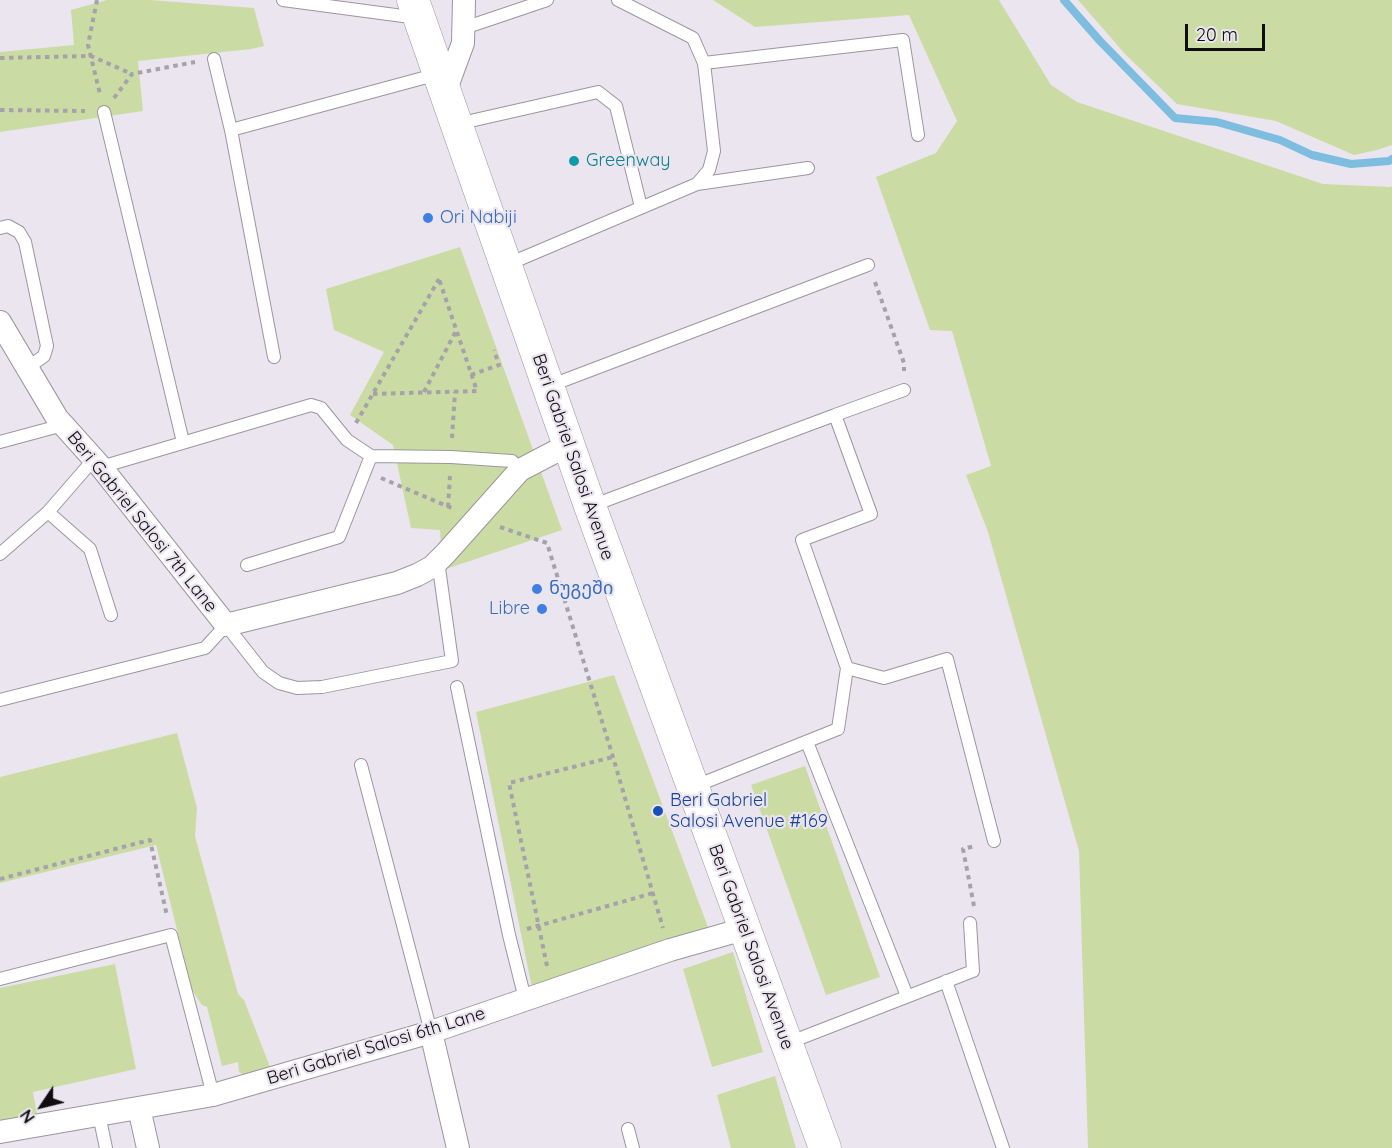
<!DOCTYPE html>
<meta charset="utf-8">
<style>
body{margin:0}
#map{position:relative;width:1392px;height:1148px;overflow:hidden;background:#ebe5ef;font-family:Quicksand,sans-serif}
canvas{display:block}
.north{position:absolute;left:12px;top:1076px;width:60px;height:60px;-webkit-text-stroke:4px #ebe5ef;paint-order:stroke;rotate:235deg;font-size:16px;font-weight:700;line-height:24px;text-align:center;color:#0f0d11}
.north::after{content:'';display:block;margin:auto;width:21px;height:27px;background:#0f0d11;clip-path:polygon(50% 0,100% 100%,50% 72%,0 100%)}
.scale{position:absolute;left:1185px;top:24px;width:80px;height:27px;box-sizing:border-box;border:3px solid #0f0d11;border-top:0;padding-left:8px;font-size:18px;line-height:21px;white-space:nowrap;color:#0f0d11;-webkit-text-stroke:4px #ebe5ef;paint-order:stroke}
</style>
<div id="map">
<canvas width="1392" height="1148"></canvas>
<div class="north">N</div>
<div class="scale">20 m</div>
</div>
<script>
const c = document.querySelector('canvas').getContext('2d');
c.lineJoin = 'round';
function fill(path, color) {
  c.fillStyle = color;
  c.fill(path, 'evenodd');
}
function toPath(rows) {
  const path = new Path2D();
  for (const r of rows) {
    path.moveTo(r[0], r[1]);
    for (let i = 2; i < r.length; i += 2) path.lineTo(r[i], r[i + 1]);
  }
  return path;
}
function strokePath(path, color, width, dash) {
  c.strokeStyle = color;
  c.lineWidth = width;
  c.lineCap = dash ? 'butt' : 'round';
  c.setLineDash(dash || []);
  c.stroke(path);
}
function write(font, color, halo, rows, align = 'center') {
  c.font = font + ' Quicksand,"Noto Sans Georgian",sans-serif';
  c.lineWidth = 4.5;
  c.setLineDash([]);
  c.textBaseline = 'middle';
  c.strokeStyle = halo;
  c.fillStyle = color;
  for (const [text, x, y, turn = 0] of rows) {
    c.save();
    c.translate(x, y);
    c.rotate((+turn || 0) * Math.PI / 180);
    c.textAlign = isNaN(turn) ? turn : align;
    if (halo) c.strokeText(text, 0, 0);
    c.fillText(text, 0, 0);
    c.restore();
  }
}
fill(toPath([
 [107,0,150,0,254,8,264,46,251,49,138,61,143,111,0,132,0,52,74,45,71,10],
 [713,0,999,0,1051,85,1077,102,1323,184,1390,187,1392,186,1392,1148,1088,1148,1079,851,988,532,966,475,991,466,952,331,930,330,876,177,936,153,957,121,909,15,755,27],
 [1078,0,1392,0,1392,145,1377,150,1354,155,1276,121,1177,104,1126,55],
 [460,247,562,530,443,570,440,530,411,528,393,445,350,415,384,352,334,330,326,289],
 [614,675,709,930,532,988,476,712],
 [177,733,197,808,195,836,238,994,244,1000,272,1072,250,1078,239,1072,238,1062,222,1066,207,1007,202,1005,192,990,156,845,0,883,0,777],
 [805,766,880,977,826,995,751,785],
 [733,952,763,1052,712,1067,683,969],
 [115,964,136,1069,33,1092,37,1115,0,1123,0,988],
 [775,1076,796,1148,731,1148,717,1095]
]), '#cadca3');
strokePath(toPath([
 [1064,0,1100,41,1175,118,1217,122,1280,140,1312,155,1351,164,1389,161,1392,159]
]), '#7dbddf', 8);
const lane = toPath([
 [283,0,418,18],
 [464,28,547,0],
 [214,59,231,130,274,357],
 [704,63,903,40,918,135],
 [104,112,183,442],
 [457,124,598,92,616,106,641,207],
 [231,130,438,74],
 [697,184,808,168],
 [0,228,8,226,19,232,25,242,47,346,44,356,27,368],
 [506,265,697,184,709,170,714,151,704,63,693,38,618,0],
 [549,386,868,265],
 [835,415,904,390],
 [0,442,63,425],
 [101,467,311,405,321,408,347,440,371,456,451,457,512,461,520,470],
 [591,506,835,415,871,514,802,540,847,668,838,729,693,787],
 [48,512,90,549,111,615],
 [0,554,48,512,94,459],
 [247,565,339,537,371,456],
 [847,668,884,678,947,659,994,841],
 [457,687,509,935,525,999],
 [0,700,205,648,226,625,263,672,279,683,297,688,322,687,452,661,438,561],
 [807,742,907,996],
 [361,765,431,1032],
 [0,979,171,935,213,1095],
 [946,981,1003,1148],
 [788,1043,973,971,970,923],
 [99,1115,106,1148],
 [628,1129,633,1148]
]);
const street = toPath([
 [445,92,463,43,464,0],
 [0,322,57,418,101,467,226,625,397,583,417,575,432,567,446,553,520,470,568,445],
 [431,1032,458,1148],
 [139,1108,148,1148],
 [0,1132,213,1095,431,1032,670,950,744,929]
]);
const secondary = toPath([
 [413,0,590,506,825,1148]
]);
strokePath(lane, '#9b969e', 14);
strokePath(street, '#9b969e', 24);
strokePath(secondary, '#9b969e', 33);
strokePath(toPath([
 [97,0,88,45,100,94],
 [0,58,91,56,132,74],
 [114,98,132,74,195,62],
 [0,110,85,111],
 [875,282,904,363,904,371],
 [471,375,499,365,494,350],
 [424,392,456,331],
 [373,394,477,391,439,279],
 [356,423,439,279],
 [452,438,455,392],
 [381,478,454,509],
 [448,507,450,476],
 [500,527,547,543,613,757,663,928],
 [0,879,150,840,167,916],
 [974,906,963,849,975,846],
 [527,929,653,893],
 [547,966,509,783,613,757]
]), '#a6a1aa', 4, [4.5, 4.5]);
strokePath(lane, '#fff', 12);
strokePath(street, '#fff', 22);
strokePath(secondary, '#fff', 32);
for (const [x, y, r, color] of [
 [574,161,6,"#0f9aa8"],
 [428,218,6,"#3f7fe0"],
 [537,589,6,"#3f7fe0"],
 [542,609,6,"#3f7fe0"],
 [658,811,6,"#1a4fb4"]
]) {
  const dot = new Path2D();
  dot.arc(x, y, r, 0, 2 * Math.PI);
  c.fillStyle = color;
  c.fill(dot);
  strokePath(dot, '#ebe5ef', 2);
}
write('18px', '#0d838f', '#ebe5ef', [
 ["Greenway",586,161]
], 'left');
write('18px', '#366cbe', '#ebe5ef', [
 ["Ori Nabiji",440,218],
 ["ნუგეში",549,589],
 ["Libre",530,609,"right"]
], 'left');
write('18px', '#0f0d11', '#ebe5ef', [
 ["Beri Gabriel Salosi Avenue",573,457,71],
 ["Beri Gabriel Salosi 7th Lane",142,522,51],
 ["Beri Gabriel Salosi Avenue",751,947,70],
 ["Beri Gabriel Salosi 6th Lane",376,1046,-17]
]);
write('18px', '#164399', '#ebe5ef', [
 ["Beri Gabriel",670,801],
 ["Salosi Avenue #169",670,822]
], 'left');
</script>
